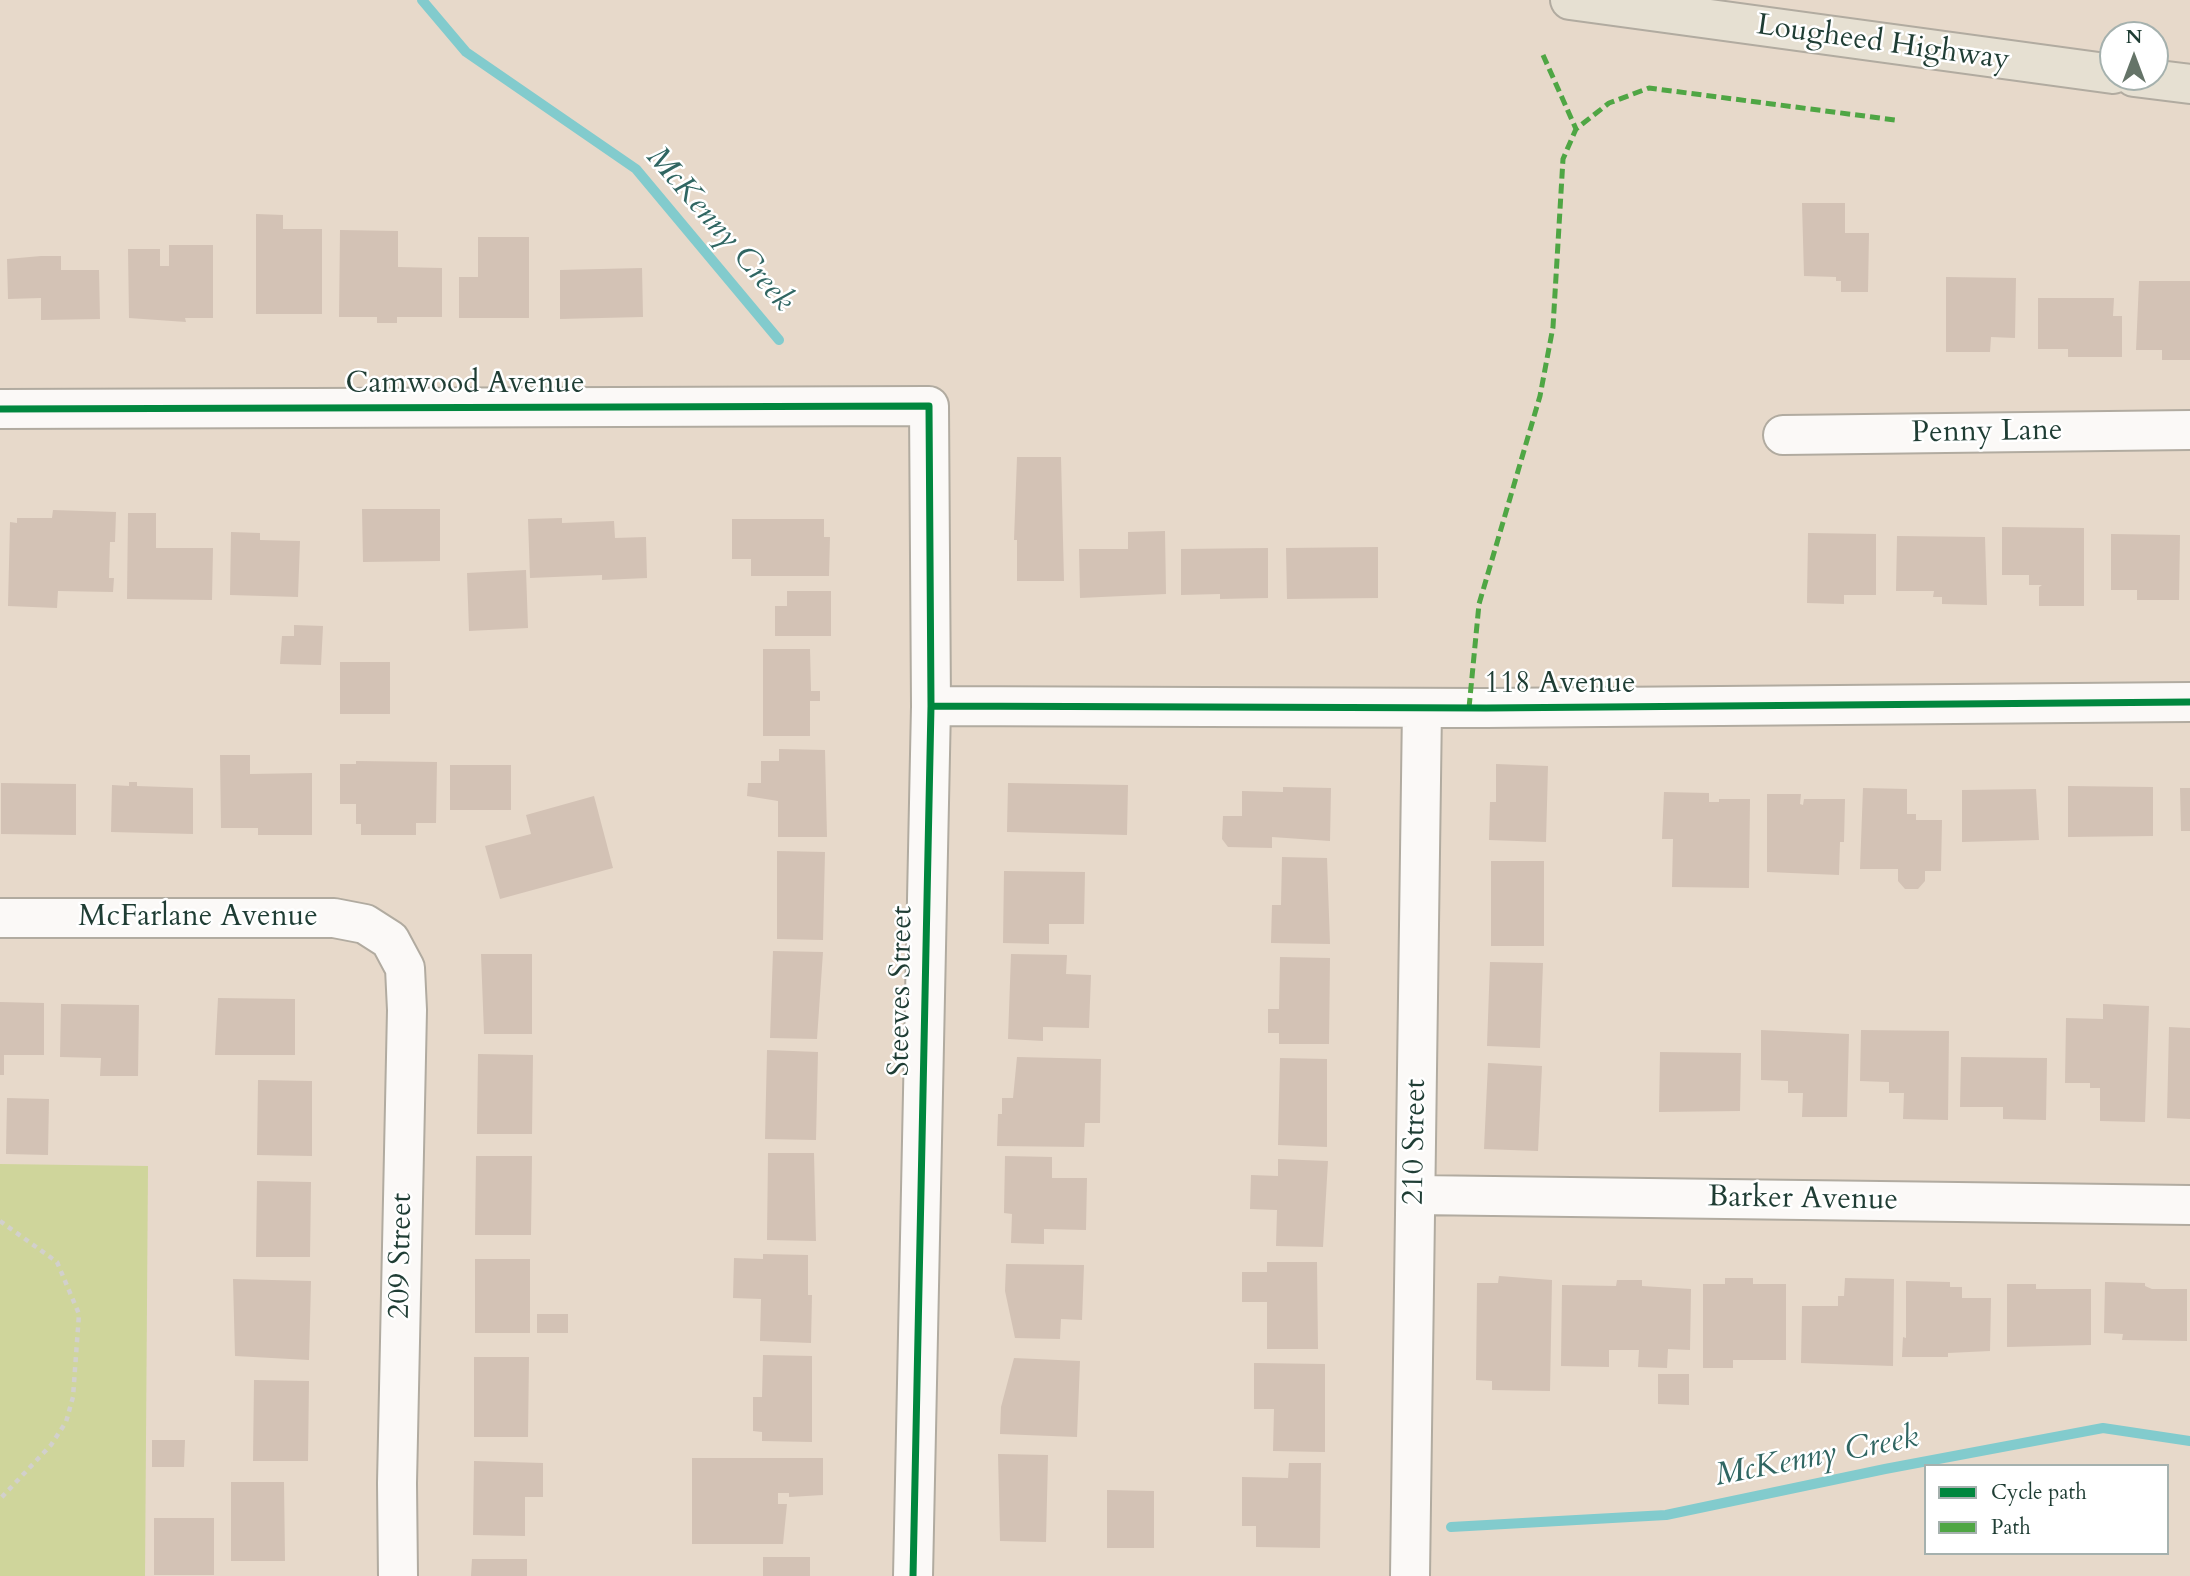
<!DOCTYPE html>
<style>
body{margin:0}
#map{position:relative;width:2190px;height:1576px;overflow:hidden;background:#e7d9ca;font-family:Cardo,serif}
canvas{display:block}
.legend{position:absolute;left:1924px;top:1464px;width:245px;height:91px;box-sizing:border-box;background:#fff;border:2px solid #a5b1ae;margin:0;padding:9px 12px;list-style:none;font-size:21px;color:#1f3d34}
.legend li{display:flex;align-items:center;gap:14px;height:35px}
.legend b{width:35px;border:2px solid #a5b1ae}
.north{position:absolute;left:2099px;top:21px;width:70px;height:70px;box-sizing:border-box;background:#fff;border:2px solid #a5b1ae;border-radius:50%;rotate:0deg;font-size:19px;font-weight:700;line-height:28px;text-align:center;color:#1f3d34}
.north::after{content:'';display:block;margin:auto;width:24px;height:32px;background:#657468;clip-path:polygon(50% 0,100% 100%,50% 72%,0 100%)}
</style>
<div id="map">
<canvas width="2190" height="1576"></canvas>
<ul class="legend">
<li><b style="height:9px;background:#00873e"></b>Cycle path</li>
<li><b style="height:9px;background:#4fa644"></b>Path</li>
</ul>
<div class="north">N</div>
</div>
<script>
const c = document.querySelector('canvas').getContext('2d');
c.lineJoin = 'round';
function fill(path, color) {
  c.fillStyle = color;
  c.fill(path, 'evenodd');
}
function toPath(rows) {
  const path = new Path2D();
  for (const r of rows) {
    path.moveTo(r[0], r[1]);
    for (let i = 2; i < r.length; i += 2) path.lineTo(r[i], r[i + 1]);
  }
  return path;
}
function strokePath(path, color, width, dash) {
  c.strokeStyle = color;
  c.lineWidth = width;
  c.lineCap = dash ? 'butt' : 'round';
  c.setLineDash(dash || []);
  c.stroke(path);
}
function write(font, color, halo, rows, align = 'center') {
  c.font = font + ' Cardo,serif';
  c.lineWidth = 5;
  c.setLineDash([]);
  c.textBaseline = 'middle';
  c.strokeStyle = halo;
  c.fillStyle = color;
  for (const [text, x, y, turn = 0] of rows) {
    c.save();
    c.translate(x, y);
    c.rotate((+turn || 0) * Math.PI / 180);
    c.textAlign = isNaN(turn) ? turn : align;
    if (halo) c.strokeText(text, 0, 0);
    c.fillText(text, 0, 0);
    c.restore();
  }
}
fill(toPath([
 [0,1164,148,1166,145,1576,0,1576]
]), '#cfd59b');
strokePath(toPath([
 [422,0,466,52,636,169,779,340],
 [1451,1527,1666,1515,1885,1469,2103,1428,2190,1441]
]), '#82cbcd', 10);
fill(toPath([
 [1802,203,1845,203,1845,233,1869,233,1868,292,1841,292,1841,281,1836,281,1836,277,1804,276],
 [256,214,283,215,283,229,322,229,322,314,256,314],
 [340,230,398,231,398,267,442,268,442,317,397,317,397,323,377,323,377,317,339,317],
 [478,237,529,237,529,318,459,318,459,277,478,277],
 [169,245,213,245,213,318,185,318,186,322,129,318,128,249,160,249,160,266,169,266],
 [41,256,61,256,61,270,99,270,100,319,41,320,41,298,8,299,7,259],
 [642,268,643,317,560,319,560,270],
 [1946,277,2016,278,2015,338,1991,337,1990,352,1946,352],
 [2139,281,2190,281,2190,360,2162,360,2162,350,2136,350],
 [2038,298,2114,298,2113,316,2122,316,2122,357,2068,357,2068,349,2038,349],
 [1017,457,1061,457,1064,581,1017,581,1017,540,1014,540],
 [362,509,440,509,440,561,363,562],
 [53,510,116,512,115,542,110,542,109,578,114,578,113,592,58,591,57,608,8,606,10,522,17,523,17,518,52,518],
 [128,513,156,513,156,548,213,548,212,600,127,599],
 [562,518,562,523,614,521,615,538,646,537,647,578,602,580,602,575,530,578,528,519],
 [732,519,824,519,824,537,830,537,829,576,751,576,751,559,732,559],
 [2002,527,2084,528,2084,606,2039,606,2039,587,2042,585,2029,585,2029,575,2002,575],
 [1165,531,1166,594,1080,598,1079,549,1128,549,1128,532],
 [231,532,260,533,260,540,300,541,298,597,230,595],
 [1808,533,1876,534,1876,595,1844,595,1844,604,1807,603],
 [2111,534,2180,535,2179,600,2137,600,2137,590,2111,590],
 [1897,536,1985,537,1987,605,1942,604,1942,597,1933,597,1934,591,1896,591],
 [1378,547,1378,598,1287,599,1286,548],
 [1268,548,1268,598,1220,599,1220,594,1181,595,1181,549],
 [526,570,528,628,469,631,467,573],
 [787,591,831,591,831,636,775,636,775,606,787,606],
 [294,625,323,626,321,665,280,664,282,636,294,636],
 [763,649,810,649,811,691,820,691,820,701,810,701,810,736,763,736],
 [340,662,390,662,390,714,340,714],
 [779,749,825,750,827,837,778,837,778,801,747,796,748,783,761,783,761,761,779,761],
 [220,755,250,755,250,774,312,773,312,835,258,835,258,828,221,828],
 [356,761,437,762,436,823,416,823,416,835,361,835,361,824,356,824,356,804,340,804,340,764,356,764],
 [1496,764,1548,766,1546,842,1489,840,1490,802,1496,802],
 [450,765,511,765,511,810,450,810],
 [129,782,137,782,137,786,193,788,193,834,111,832,112,785,129,786],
 [1,783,76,784,76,835,1,834],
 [1008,783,1128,785,1127,835,1007,832],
 [2068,786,2153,787,2153,836,2068,837],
 [1283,787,1331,788,1330,841,1272,837,1272,848,1228,847,1222,839,1223,816,1242,816,1242,791,1283,792],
 [1863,788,1907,789,1907,814,1916,814,1916,820,1942,820,1941,871,1925,871,1925,881,1918,889,1905,889,1898,881,1898,869,1860,869],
 [2180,788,2190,788,2190,831,2181,831],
 [2036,789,2039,840,1962,842,1962,790],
 [1664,792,1709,793,1709,802,1719,802,1719,799,1750,799,1749,888,1672,887,1673,839,1662,839],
 [1767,794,1801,794,1800,804,1803,805,1804,799,1845,799,1844,842,1840,842,1839,875,1767,872],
 [594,796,613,868,500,899,485,846,531,834,526,815],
 [777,851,825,852,823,940,777,939],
 [1282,857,1327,858,1330,944,1271,943,1272,905,1281,905],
 [1491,861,1544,861,1544,946,1491,946],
 [1004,871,1085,872,1084,924,1049,924,1049,944,1003,943],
 [773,951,823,952,817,1039,770,1038],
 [481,954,532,954,532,1034,484,1034],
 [1011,954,1067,955,1066,974,1091,975,1089,1028,1043,1027,1043,1041,1008,1039],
 [1280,957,1330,958,1329,1044,1279,1044,1279,1033,1268,1033,1268,1009,1279,1009],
 [1490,962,1543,963,1540,1048,1487,1046],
 [218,998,295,999,295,1055,215,1055],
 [0,1002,44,1003,44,1055,4,1055,4,1075,0,1075],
 [61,1004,139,1005,138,1076,100,1076,101,1058,60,1057],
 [2103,1004,2149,1006,2145,1122,2100,1121,2100,1088,2090,1088,2090,1083,2065,1083,2066,1018,2103,1019],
 [2169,1027,2190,1028,2190,1119,2167,1118],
 [1761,1030,1849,1034,1847,1117,1802,1117,1803,1093,1788,1093,1788,1081,1761,1080],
 [1861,1030,1949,1031,1948,1120,1903,1119,1904,1093,1889,1093,1889,1082,1860,1081],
 [767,1050,818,1052,816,1140,765,1139],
 [1660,1052,1741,1053,1740,1111,1659,1112],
 [478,1054,533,1055,532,1134,477,1134],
 [1017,1057,1101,1059,1100,1123,1085,1123,1084,1147,997,1146,998,1114,1002,1114,1002,1098,1013,1098],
 [1961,1057,2047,1058,2046,1120,2003,1119,2003,1107,1960,1107],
 [1280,1058,1327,1059,1327,1147,1278,1145],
 [1488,1063,1542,1066,1538,1151,1484,1149],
 [258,1080,312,1081,312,1156,257,1155],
 [7,1098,49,1099,48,1155,6,1154],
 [768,1153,814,1153,816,1241,767,1240],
 [476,1156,532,1156,531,1235,475,1235],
 [1005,1156,1052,1157,1052,1178,1087,1178,1086,1230,1044,1229,1044,1244,1011,1243,1012,1214,1004,1213],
 [1278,1159,1328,1161,1323,1247,1276,1246,1277,1210,1250,1209,1251,1175,1278,1176],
 [257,1181,311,1182,310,1257,256,1257],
 [763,1254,808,1255,808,1295,812,1295,811,1343,760,1341,761,1299,733,1298,734,1258,763,1259],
 [475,1259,530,1259,530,1333,475,1333],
 [1267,1262,1317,1262,1318,1349,1267,1349,1267,1302,1242,1302,1242,1272,1267,1272],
 [1006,1264,1084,1265,1082,1320,1061,1319,1060,1339,1015,1338,1005,1291],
 [1499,1276,1552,1280,1550,1391,1492,1390,1492,1381,1476,1380,1477,1283,1498,1283],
 [1725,1278,1753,1278,1753,1284,1786,1284,1786,1360,1733,1360,1733,1368,1703,1368,1703,1284,1725,1284],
 [1845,1278,1894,1279,1893,1366,1801,1363,1802,1306,1838,1306,1838,1296,1844,1296],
 [233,1279,311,1281,309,1360,235,1356],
 [1617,1280,1642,1280,1642,1286,1691,1289,1690,1350,1668,1349,1667,1368,1638,1367,1639,1350,1609,1350,1609,1367,1561,1366,1562,1285,1616,1286],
 [1906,1281,1950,1282,1950,1287,1962,1287,1962,1298,1991,1298,1990,1351,1948,1353,1948,1357,1902,1357,1903,1337,1906,1338],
 [2105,1282,2145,1283,2145,1286,2152,1289,2187,1289,2187,1341,2122,1340,2123,1334,2104,1333],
 [2007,1284,2036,1284,2036,1289,2091,1289,2091,1345,2007,1347],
 [537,1314,568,1314,568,1333,537,1333],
 [763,1355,812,1356,812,1442,762,1441,762,1432,753,1431,753,1397,762,1397],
 [474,1357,529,1357,528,1437,474,1437],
 [1014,1358,1080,1361,1077,1437,1000,1434,1001,1407],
 [1254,1363,1325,1364,1325,1452,1273,1451,1274,1409,1254,1409],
 [1658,1374,1689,1374,1689,1405,1658,1404],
 [254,1380,309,1381,308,1461,253,1461],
 [152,1440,185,1440,184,1467,152,1467],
 [998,1454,1048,1455,1046,1542,1000,1541],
 [692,1458,823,1458,823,1495,789,1497,789,1493,778,1493,778,1504,787,1504,783,1544,692,1544],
 [474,1461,543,1463,543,1497,525,1497,525,1536,473,1535],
 [1289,1463,1321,1463,1320,1548,1256,1547,1256,1526,1242,1526,1242,1477,1288,1478],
 [231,1482,284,1482,285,1561,231,1561],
 [1107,1490,1154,1491,1154,1548,1107,1548],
 [154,1518,214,1518,214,1575,154,1575],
 [763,1557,810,1557,810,1576,763,1576],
 [472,1559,527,1559,527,1576,471,1576]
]), '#d3c2b5');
const street = toPath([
 [0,409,929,406,931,706,913,1576],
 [1783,435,2190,430],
 [931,706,1486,708,2190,702],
 [0,918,334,918,365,924,390,940,405,968,407,1010,397,1483,398,1576],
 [1416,1195,2190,1205],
 [1410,1576,1422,708]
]);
const highway = toPath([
 [1570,0,2113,74],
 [2134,77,2190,84]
]);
strokePath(street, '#b1aba0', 42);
strokePath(highway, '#b1aba0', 42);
strokePath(toPath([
 [0,1221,57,1262,79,1314,73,1397,66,1422,51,1445,0,1499]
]), '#d2d0cc', 4.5, [5, 5]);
strokePath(street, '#fbf9f7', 38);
strokePath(highway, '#e6e0d2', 38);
strokePath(toPath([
 [1543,55,1576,129],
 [1469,708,1479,604,1540,396,1553,327,1563,159,1576,129,1609,103,1649,88,1895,120]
]), '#4fa644', 5, [10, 5]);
strokePath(toPath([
 [0,409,929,406,931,706,913,1576],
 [931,706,1486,708,2190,702]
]), '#00873e', 7);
write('30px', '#1f3d34', '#fff', [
 ["Lougheed Highway",1883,44,8],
 ["Camwood Avenue",465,385],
 ["Penny Lane",1987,433,-1],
 ["118 Avenue",1560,685],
 ["McFarlane Avenue",198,918],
 ["Steeves Street",902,991,-89],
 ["210 Street",1416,1142,-89],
 ["Barker Avenue",1803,1200,1],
 ["209 Street",402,1256,-89]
]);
write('italic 32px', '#306662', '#fff', [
 ["McKenny Creek",719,230,49],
 ["McKenny Creek",1817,1458,-11]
]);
</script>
